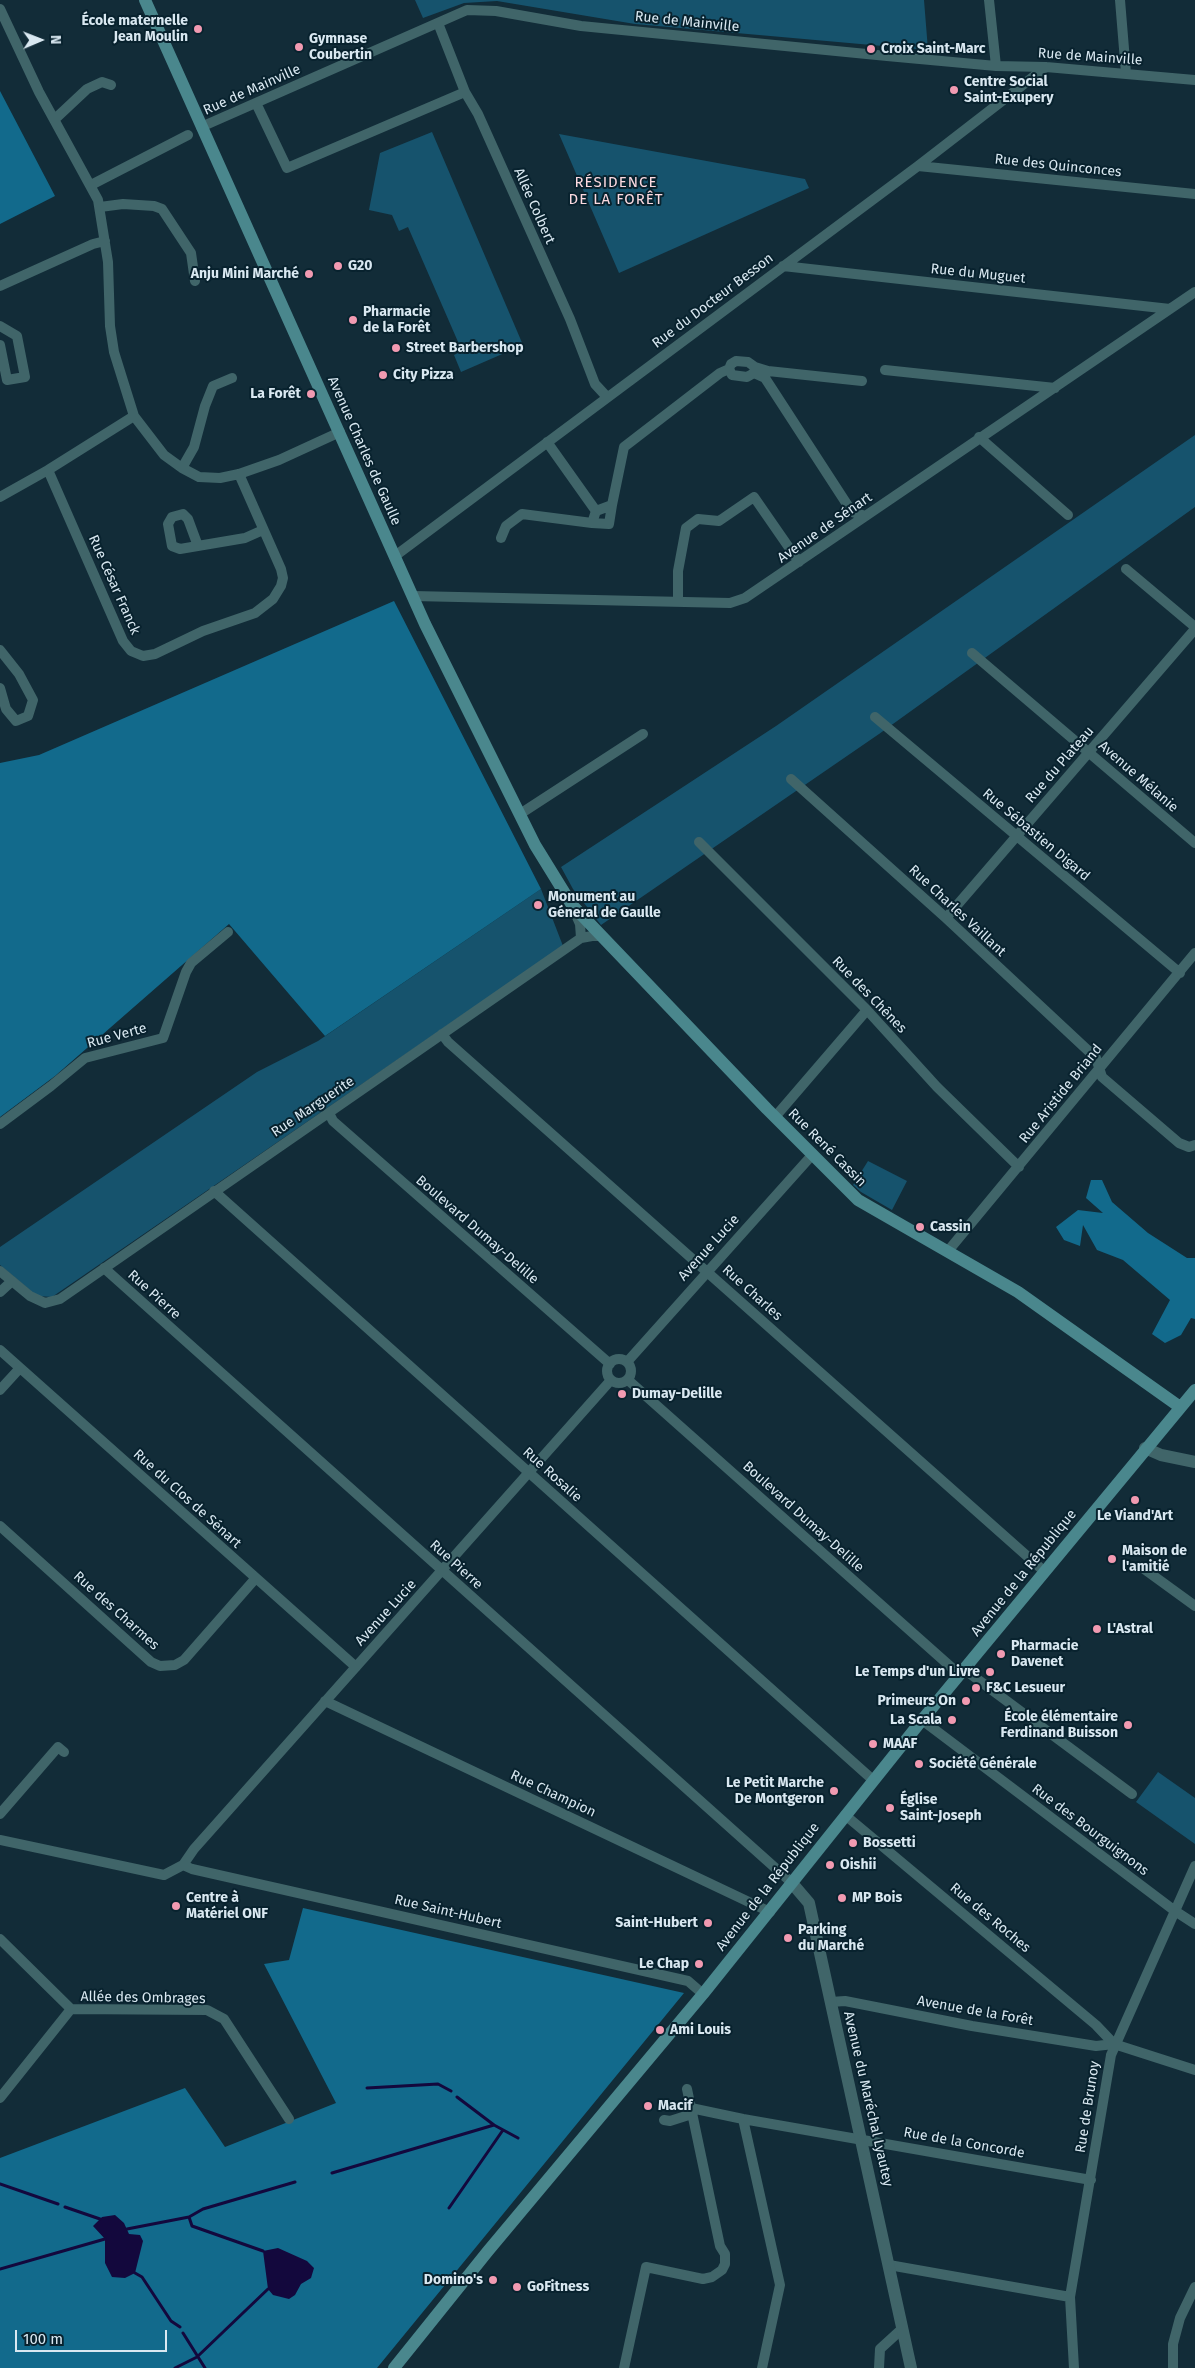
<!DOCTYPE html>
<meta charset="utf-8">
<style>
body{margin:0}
#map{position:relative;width:1195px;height:2368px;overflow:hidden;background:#122c38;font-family:"Fira Sans",sans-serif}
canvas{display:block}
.north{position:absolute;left:15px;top:15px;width:50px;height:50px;-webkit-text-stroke:4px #08222e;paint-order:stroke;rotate:89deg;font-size:14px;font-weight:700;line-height:20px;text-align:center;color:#d9e8f1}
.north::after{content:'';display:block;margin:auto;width:18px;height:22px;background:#d9e8f1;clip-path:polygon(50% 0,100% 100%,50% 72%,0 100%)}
.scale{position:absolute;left:15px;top:2330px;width:152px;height:22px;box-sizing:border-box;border:2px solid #d9e8f1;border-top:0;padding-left:6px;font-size:15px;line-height:18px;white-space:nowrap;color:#d9e8f1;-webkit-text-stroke:4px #08222e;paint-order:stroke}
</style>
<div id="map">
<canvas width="1195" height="2368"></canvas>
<div class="north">N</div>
<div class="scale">100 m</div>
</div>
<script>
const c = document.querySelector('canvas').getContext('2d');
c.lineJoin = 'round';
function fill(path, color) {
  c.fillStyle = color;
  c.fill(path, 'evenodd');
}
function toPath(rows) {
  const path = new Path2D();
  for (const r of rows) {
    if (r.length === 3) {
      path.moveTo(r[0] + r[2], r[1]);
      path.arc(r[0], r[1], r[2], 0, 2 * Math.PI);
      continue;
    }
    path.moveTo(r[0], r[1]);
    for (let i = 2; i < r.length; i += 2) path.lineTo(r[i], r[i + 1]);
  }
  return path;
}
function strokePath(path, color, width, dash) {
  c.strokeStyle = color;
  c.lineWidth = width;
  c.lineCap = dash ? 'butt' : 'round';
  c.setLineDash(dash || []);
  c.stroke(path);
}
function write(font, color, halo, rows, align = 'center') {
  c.font = font + ' "Fira Sans",sans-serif';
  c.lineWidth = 4;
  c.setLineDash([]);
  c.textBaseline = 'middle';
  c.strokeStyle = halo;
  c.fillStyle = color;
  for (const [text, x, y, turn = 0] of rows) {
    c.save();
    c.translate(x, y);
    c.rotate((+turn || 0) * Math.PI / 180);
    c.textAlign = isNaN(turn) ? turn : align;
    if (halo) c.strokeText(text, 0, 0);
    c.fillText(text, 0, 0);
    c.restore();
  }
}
fill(toPath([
 [415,0,924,0,928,50,635,24,497,1,464,3,423,18],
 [432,132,523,345,461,372,454,355,462,351,408,227,399,231,392,215,369,210,380,153],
 [559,134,805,179,809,188,619,273],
 [1195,435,1195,507,879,734,601,925,573,889,561,867,776,726],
 [541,889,563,946,52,1297,37,1296,0,1265,0,1247,257,1072,318,1041],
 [868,1161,907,1181,892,1210,861,1192,853,1185],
 [1158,1772,1195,1798,1195,1844,1136,1802]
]), '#16536d');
fill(toPath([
 [0,91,55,196,0,224],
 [394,601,541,889,325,1036,229,924,55,1076,0,1117,0,763,39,755],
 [1091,1180,1102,1180,1112,1202,1148,1233,1187,1258,1195,1258,1195,1319,1191,1318,1181,1335,1165,1343,1152,1334,1170,1300,1123,1260,1097,1250,1083,1225,1080,1246,1064,1240,1056,1227,1078,1210,1103,1213,1086,1198],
 [303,1908,684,1993,377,2368,0,2368,0,2158,185,2088,225,2147,336,2103,264,1964,289,1960]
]), '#126a8c');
fill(toPath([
 [115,2215,124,2223,129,2234,140,2235,143,2241,135,2273,125,2278,112,2277,105,2263,105,2239,93,2226,102,2217],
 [278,2248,307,2261,314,2268,311,2278,301,2284,295,2295,289,2299,273,2295,268,2289,263,2251]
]), '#13083d');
strokePath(toPath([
 [367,2088,438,2084,451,2091],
 [457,2097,494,2125,518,2138],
 [332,2173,494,2125],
 [0,2184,58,2204],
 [65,2207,100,2219],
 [449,2208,503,2130],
 [189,2217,192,2226,263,2251],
 [127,2229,189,2217,203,2209,295,2182],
 [0,2269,105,2239],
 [135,2273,142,2277,171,2321,180,2327],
 [183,2333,205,2368],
 [175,2368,197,2357,268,2289]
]), '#13083d', 3);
strokePath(toPath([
 [989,0,996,66],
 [1120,0,1126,73],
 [0,9,39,92,98,200,108,262,110,326,114,352,134,416,164,455,182,468,199,477,220,478,239,474,279,460,340,432],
 [438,23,465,92,478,114,570,319,595,384,607,397],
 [256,103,287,168,465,92],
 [55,119,87,89,102,82,111,85],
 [201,127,467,10,496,11,581,26,887,56,996,66,1046,67,1195,80],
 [918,166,1195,194],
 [91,185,188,135],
 [100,207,123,204,154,206,162,209,191,253,195,281],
 [783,266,1170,309],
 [0,286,93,244,105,241],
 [0,326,17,336,25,377,7,380,0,345],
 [736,361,748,362,755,367,754,373,747,377,732,375,729,369,731,364,736,361],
 [755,367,768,371,862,381],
 [885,370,1055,388],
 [754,373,765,378,852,512,866,516],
 [979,437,1068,515],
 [547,442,596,511],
 [182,468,194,447,205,406,213,386,232,378],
 [48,470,123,641,131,651,143,656,155,654,203,631,255,613,273,599,281,586,283,578,281,569,239,474],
 [0,497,48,470,134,416],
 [612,505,624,447,720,373,729,369],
 [612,505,609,524,592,523,596,511,612,505],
 [501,538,506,526,522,514,592,523],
 [198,546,188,519,183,514,172,517,168,524,172,546,180,549,245,538,263,530],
 [395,556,918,166,1046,67],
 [1126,569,1195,627],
 [413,596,730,603,745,598,1195,292],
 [678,602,678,571,686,528,698,519,719,521,754,497,799,562],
 [0,650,19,674,33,700,28,716,16,721,6,709,0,688],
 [972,653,1195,843],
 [875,717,1180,973],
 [791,779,946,918,1096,1058,1102,1077,1179,1143,1189,1147,1195,1145],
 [520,814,643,734],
 [699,842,867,1010,937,1087,1019,1167],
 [573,908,580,924,581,938],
 [946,918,1195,629],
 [442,1034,448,1042,1045,1572],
 [329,1113,333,1121,610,1364],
 [775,1117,867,1010],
 [0,1124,51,1086,85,1058,163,1038,186,972,191,963,228,932],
 [214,1191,873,1780],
 [948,1251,1195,953],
 [104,1268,791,1882],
 [0,1271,30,1296,45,1303,60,1299,581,938,592,936,601,936],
 [0,1292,12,1281],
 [0,1350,356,1667],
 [619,1371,12],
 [627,1362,813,1154],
 [628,1380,960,1675],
 [0,1390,20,1368],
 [0,1526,151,1662,160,1666,175,1665,184,1660,255,1579],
 [1140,1566,1195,1606],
 [965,1670,1132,1794],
 [325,1701,770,1912],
 [922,1720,1175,1911,1195,1924],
 [0,1814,58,1747,64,1752],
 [845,1815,1096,2025,1114,2044],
 [0,1840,164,1875,183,1865,194,1849,611,1380],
 [183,1865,192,1869,688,1981,703,1994],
 [0,1939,71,2009,207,2010,224,2019,289,2119],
 [831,2002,845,2001,972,2026,1096,2046,1114,2044,1195,2070],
 [0,2098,71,2009],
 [691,2108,743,2119,1091,2180],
 [743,2119,780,2285,762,2368],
 [664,2120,670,2121,692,2114],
 [889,2265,1070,2297],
 [624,2368,646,2267,703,2279,712,2277,722,2270,725,2264,725,2254,720,2246,687,2089],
 [879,2368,880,2349,903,2328],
 [1074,2368,1070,2297,1111,2055,1195,1866],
 [1173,2368,1173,2344,1180,2318,1195,2287]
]), '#406569', 10);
strokePath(toPath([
 [1145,1448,1161,1455,1195,1462],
 [791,1882,809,1903,911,2368]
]), '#406569', 12);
strokePath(toPath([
 [145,0,425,624,535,845,572,905,767,1109,858,1200,1018,1292,1180,1407],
 [394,2368,488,2251,703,1994,922,1720,1195,1390]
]), '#4a878d', 12);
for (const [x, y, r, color] of [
 [198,29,5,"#f19ab1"],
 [299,47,5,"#f19ab1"],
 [871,49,5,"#f19ab1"],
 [954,90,5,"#f19ab1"],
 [338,266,5,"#f19ab1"],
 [309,274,5,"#f19ab1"],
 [353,320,5,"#f19ab1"],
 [396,348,5,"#f19ab1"],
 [383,375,5,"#f19ab1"],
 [311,394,5,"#f19ab1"],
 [538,905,5,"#f19ab1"],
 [920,1227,5,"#f19ab1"],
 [622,1394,5,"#f19ab1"],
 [1135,1500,5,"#f19ab1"],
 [1112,1559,5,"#f19ab1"],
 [1097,1629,5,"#f19ab1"],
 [1001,1654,5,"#f19ab1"],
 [990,1672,5,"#f19ab1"],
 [976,1688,5,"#f19ab1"],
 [966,1701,5,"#f19ab1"],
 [952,1720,5,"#f19ab1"],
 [1128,1725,5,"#f19ab1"],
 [873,1744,5,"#f19ab1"],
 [919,1764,5,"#f19ab1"],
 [834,1791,5,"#f19ab1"],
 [890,1808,5,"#f19ab1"],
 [853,1843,5,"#f19ab1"],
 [830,1865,5,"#f19ab1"],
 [842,1898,5,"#f19ab1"],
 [176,1906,5,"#f19ab1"],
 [708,1923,5,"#f19ab1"],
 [788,1938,5,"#f19ab1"],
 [699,1964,5,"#f19ab1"],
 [660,2030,5,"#f19ab1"],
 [648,2106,5,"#f19ab1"],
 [493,2280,5,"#f19ab1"],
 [517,2287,5,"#f19ab1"]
]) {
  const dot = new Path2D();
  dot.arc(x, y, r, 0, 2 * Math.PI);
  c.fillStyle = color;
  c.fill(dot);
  strokePath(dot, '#08222e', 2);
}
write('bold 14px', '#d9e8f1', '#08222e', [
 ["École maternelle",188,21,"right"],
 ["Jean Moulin",188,37,"right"],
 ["Gymnase",309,39],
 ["Coubertin",309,55],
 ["Croix Saint-Marc",881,49],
 ["Centre Social",964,82],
 ["Saint-Exupery",964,98],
 ["G20",348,266],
 ["Anju Mini Marché",299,274,"right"],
 ["Pharmacie",363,312],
 ["de la Forêt",363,328],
 ["Street Barbershop",406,348],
 ["City Pizza",393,375],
 ["La Forêt",301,394,"right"],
 ["Monument au",548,897],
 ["Géneral de Gaulle",548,913],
 ["Cassin",930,1227],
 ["Dumay-Delille",632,1394],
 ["Le Viand'Art",1135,1516,"center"],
 ["Maison de",1122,1551],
 ["l'amitié",1122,1567],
 ["L'Astral",1107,1629],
 ["Pharmacie",1011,1646],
 ["Davenet",1011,1662],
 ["Le Temps d'un Livre",980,1672,"right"],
 ["F&C Lesueur",986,1688],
 ["Primeurs On",956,1701,"right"],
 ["École élémentaire",1118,1717,"right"],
 ["Ferdinand Buisson",1118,1733,"right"],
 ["La Scala",942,1720,"right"],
 ["MAAF",883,1744],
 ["Société Générale",929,1764],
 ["Le Petit Marche",824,1783,"right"],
 ["De Montgeron",824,1799,"right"],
 ["Église",900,1800],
 ["Saint-Joseph",900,1816],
 ["Bossetti",863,1843],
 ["Oishii",840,1865],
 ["Centre à",186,1898],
 ["Matériel ONF",186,1914],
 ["MP Bois",852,1898],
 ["Saint-Hubert",698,1923,"right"],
 ["Parking",798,1930],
 ["du Marché",798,1946],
 ["Le Chap",689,1964,"right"],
 ["Ami Louis",670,2030],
 ["Macif",658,2106],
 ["Domino's",483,2280,"right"],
 ["GoFitness",527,2287]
], 'left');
write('14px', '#d9e8f1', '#08222e', [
 ["Rue de Mainville",687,22,6],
 ["Rue de Mainville",1090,57,4],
 ["Rue de Mainville",252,90,-24],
 ["Rue des Quinconces",1058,166,6],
 ["Allée Colbert",534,206,66],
 ["Rue du Muguet",978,274,6],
 ["Rue du Docteur Besson",713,301,-37],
 ["Avenue Charles de Gaulle",364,451,66],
 ["Avenue de Sénart",825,528,-35],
 ["Rue César Franck",114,585,66],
 ["Rue du Plateau",1060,765,-49],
 ["Avenue Mélanie",1138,777,41],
 ["Rue Sébastien Digard",1036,835,40],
 ["Rue Charles Vaillant",957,911,43],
 ["Rue des Chênes",869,995,46],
 ["Rue Verte",117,1036,-15],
 ["Rue Aristide Briand",1061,1094,-51],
 ["Rue Marguerite",313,1107,-34],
 ["Rue René Cassin",827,1148,45],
 ["Boulevard Dumay-Delille",477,1230,41],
 ["Avenue Lucie",709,1248,-48],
 ["Rue Charles",752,1293,42],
 ["Rue Pierre",154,1295,42],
 ["Rue Rosalie",552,1475,42],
 ["Rue du Clos de Sénart",187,1499,42],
 ["Boulevard Dumay-Delille",803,1517,42],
 ["Rue Pierre",456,1565,42],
 ["Avenue de la République",1024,1573,-51],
 ["Rue des Charmes",116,1611,42],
 ["Avenue Lucie",386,1613,-48],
 ["Rue Champion",553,1794,25],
 ["Rue des Bourguignons",1090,1830,37],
 ["Avenue de la République",768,1887,-52],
 ["Rue Saint-Hubert",448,1912,13],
 ["Rue des Roches",990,1918,40],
 ["Allée des Ombrages",143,1998,1],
 ["Avenue de la Forêt",975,2011,10],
 ["Avenue du Maréchal Lyautey",868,2099,77],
 ["Rue de Brunoy",1088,2107,-81],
 ["Rue de la Concorde",964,2143,10]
]);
c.letterSpacing = '1px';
write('15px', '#fbd9e0', '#08222e', [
 ["RÉSIDENCE",616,183],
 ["DE LA FORÊT",616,200]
]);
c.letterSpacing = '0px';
</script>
